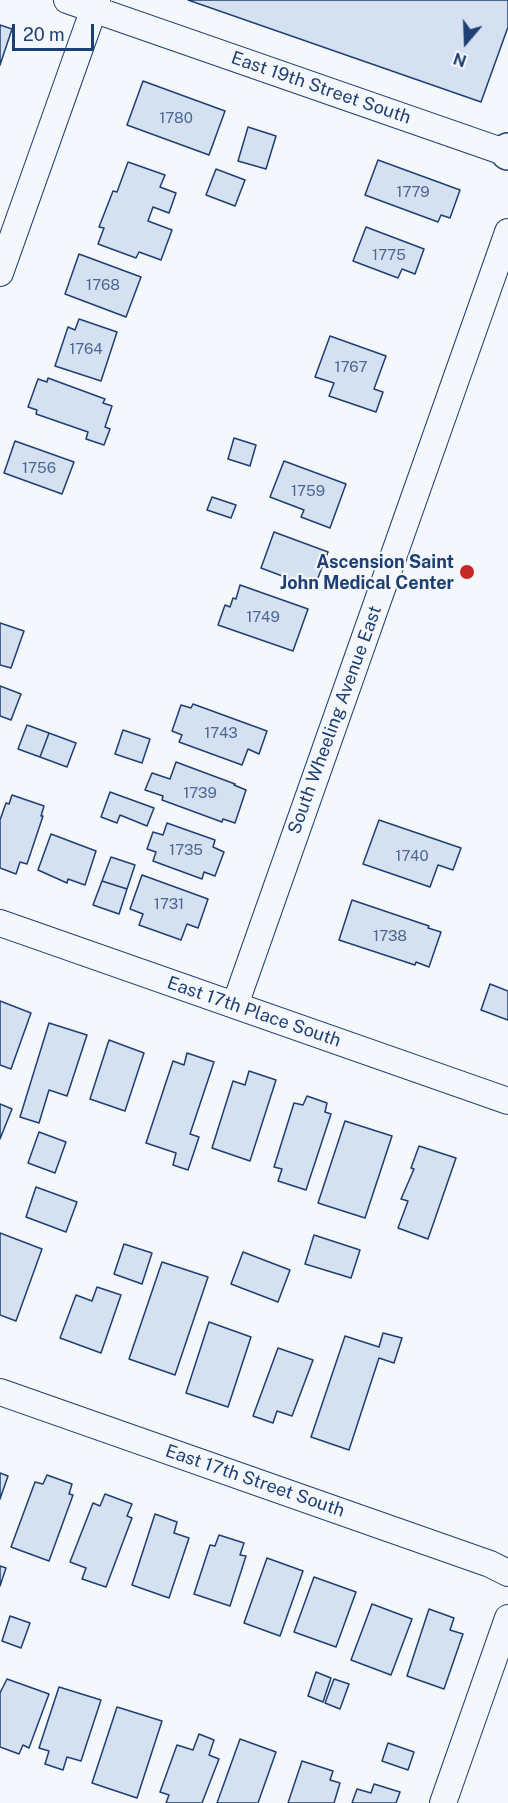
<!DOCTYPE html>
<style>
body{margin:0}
#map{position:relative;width:508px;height:1803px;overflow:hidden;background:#f4f7fb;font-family:"Public Sans",sans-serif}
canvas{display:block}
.north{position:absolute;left:436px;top:12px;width:60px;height:60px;-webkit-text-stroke:4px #f4f7fb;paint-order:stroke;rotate:199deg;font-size:16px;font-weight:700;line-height:24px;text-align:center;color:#1d3f73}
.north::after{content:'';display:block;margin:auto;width:21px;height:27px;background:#1d3f73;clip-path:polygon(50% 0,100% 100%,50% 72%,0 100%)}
.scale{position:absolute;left:12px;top:24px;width:82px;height:27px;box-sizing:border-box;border:3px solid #1d3f73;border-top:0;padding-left:8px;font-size:18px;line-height:21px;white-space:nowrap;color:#1d3f73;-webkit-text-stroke:4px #f4f7fb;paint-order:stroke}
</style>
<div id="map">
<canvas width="508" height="1803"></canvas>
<div class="north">N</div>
<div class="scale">20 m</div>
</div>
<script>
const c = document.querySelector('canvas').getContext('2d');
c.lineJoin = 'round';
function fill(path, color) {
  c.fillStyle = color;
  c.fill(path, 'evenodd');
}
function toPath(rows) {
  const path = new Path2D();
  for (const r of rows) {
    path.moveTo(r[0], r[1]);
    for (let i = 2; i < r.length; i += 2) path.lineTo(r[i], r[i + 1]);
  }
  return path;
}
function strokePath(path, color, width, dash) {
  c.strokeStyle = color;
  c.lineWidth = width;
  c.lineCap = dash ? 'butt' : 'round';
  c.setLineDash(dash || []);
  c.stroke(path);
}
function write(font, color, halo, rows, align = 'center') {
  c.font = font + ' "Public Sans",sans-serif';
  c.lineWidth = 4.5;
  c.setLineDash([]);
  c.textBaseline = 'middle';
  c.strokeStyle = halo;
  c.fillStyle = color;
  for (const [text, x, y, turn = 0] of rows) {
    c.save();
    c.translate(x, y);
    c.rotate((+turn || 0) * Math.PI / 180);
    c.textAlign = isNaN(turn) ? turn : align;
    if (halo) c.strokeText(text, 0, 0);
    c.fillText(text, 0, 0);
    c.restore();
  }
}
const building = toPath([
 [188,0,508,0,508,27,481,102,188,0],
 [0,25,12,29,0,65,0,25],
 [143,81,225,111,209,155,127,125,143,81],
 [248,127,276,136,266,169,238,161,248,127],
 [378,160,460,190,450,218,441,215,438,222,365,195,378,160],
 [128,162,165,175,160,187,176,193,169,213,153,207,148,221,172,230,161,260,139,252,136,258,98,244,104,228,99,227,113,191,117,192,128,162],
 [216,169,245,180,235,206,206,195,216,169],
 [366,227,424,249,415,274,402,269,398,278,353,261,366,227],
 [79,254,141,277,126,317,65,294,79,254],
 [79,319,117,332,101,381,55,366,68,327,75,330,79,319],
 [330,336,386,356,374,389,383,392,376,412,329,396,334,383,315,377,330,336],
 [48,378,105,399,103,403,112,406,105,427,110,429,104,445,86,439,88,432,36,414,37,410,28,407,38,379,47,382,48,378],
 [234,438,256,445,250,466,228,459,234,438],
 [15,441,74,462,62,494,4,473,15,441],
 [284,461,346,484,330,528,301,517,304,510,270,497,284,461],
 [212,497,236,505,231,518,207,510,212,497],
 [274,532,328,552,314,588,261,568,274,532],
 [240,585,308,609,293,651,218,625,225,605,230,607,233,598,236,599,240,585],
 [0,623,24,631,11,668,0,665,0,623],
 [0,686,21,694,11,720,0,716,0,686],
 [193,704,267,731,259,754,248,749,242,765,179,742,182,735,172,731,181,705,191,708,193,704],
 [27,725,49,733,40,757,18,749,27,725],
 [123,730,150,739,142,763,115,754,123,730],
 [49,733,76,743,67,767,40,757,49,733],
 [176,762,235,784,234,785,246,790,235,823,223,819,222,822,162,800,163,796,145,790,152,773,170,779,176,762],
 [110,792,154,808,147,826,120,815,117,823,101,817,110,792],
 [12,795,44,806,41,816,43,816,27,864,20,862,16,874,0,868,0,820,6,803,9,804,12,795],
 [379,820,461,848,453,870,438,865,430,887,363,864,379,820],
 [167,823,215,840,213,847,224,852,215,876,204,872,202,879,153,861,156,852,147,849,153,832,163,835,167,823],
 [51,834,96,851,85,885,68,879,67,883,38,870,51,834],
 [111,857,135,865,127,889,102,881,111,857],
 [142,875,208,899,198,928,187,924,181,940,139,925,143,914,130,909,142,875],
 [102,881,127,889,119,914,93,905,102,881],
 [352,900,429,926,428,928,441,932,429,967,416,962,415,965,339,940,352,900],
 [490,984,508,991,508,1020,481,1010,490,984],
 [0,1001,31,1013,11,1069,0,1065,0,1001],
 [49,1023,87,1035,67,1096,49,1090,39,1123,20,1117,49,1023],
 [109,1040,144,1053,125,1111,90,1099,109,1040],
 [187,1053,214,1062,190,1134,199,1137,188,1170,173,1165,176,1153,146,1143,173,1061,184,1065,187,1053],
 [249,1071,276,1080,250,1161,212,1148,233,1081,245,1085,249,1071],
 [307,1096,327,1103,325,1112,331,1114,306,1190,278,1181,282,1169,274,1167,294,1103,303,1105,307,1096],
 [0,1104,12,1109,0,1139,0,1104],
 [345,1121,392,1136,365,1218,318,1203,345,1121],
 [39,1132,66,1142,55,1173,28,1163,39,1132],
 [419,1146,456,1158,428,1239,398,1228,408,1201,401,1199,414,1169,411,1168,419,1146],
 [36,1187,77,1202,66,1232,26,1217,36,1187],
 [0,1233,42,1249,16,1321,0,1315,0,1233],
 [314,1235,360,1250,351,1278,305,1264,314,1235],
 [124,1244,152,1253,142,1284,114,1274,124,1244],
 [243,1252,290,1270,278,1302,231,1284,243,1252],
 [162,1262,208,1277,175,1375,129,1359,162,1262],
 [97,1287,121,1295,101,1353,60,1338,76,1295,92,1301,97,1287],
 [209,1322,251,1337,228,1407,186,1393,209,1322],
 [383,1333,402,1338,394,1363,379,1358,349,1450,311,1437,345,1336,379,1347,383,1333],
 [278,1348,313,1360,292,1416,277,1411,273,1423,253,1416,278,1348],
 [0,1473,8,1476,0,1499,0,1473],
 [47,1475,72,1484,69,1494,73,1495,49,1561,11,1547,35,1482,43,1484,47,1475],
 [105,1494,132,1504,127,1516,132,1518,106,1587,82,1579,86,1568,70,1562,93,1503,100,1506,105,1494],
 [155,1514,177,1522,174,1533,189,1538,169,1598,132,1585,155,1514],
 [219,1535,244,1543,240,1555,246,1556,230,1606,194,1594,210,1545,215,1546,219,1535],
 [267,1558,303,1571,280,1636,244,1623,267,1558],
 [0,1566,6,1568,0,1586,0,1566],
 [314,1577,356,1592,336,1647,294,1632,314,1577],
 [372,1604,412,1619,391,1675,351,1660,372,1604],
 [429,1609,454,1618,450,1630,463,1634,444,1689,407,1676,429,1609],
 [10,1616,30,1623,21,1648,2,1641,10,1616],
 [316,1672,331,1678,323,1702,308,1696,316,1672],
 [7,1679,49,1694,29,1748,23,1745,19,1754,0,1747,0,1693,7,1679],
 [334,1679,349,1684,340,1709,325,1703,334,1679],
 [59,1687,101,1700,81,1761,67,1757,63,1770,45,1764,49,1751,39,1748,59,1687],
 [117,1707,162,1721,137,1798,92,1783,117,1707],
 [199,1734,214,1740,209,1755,219,1759,202,1803,166,1803,169,1795,160,1792,177,1745,193,1750,199,1734],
 [240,1739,276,1752,258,1803,217,1803,240,1739],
 [388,1743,414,1752,408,1770,382,1761,388,1743],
 [302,1761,333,1771,330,1780,340,1783,334,1803,288,1803,302,1761],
 [374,1784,400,1792,396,1803,352,1803,357,1789,371,1793,374,1784]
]);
fill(building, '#d5e0f0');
strokePath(building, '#1d3f73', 1.5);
const street = toPath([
 [67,0,507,153],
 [0,273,97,0],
 [0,923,508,1101],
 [235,1005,508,232],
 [0,1392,490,1564,508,1573],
 [443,1803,508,1618]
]);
const secondary = toPath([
 [508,150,508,153]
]);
strokePath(street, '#1d3f73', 28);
strokePath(secondary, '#1d3f73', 36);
strokePath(street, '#f4f7fb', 26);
strokePath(secondary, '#f4f7fb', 33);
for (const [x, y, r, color] of [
 [467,572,8,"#c62828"]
]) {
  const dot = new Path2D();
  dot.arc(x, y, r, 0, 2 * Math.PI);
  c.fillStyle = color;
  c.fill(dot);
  strokePath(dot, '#f4f7fb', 2);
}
write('15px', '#4b6792', null, [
 ["1780",176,118],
 ["1779",413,192],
 ["1775",389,255],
 ["1768",103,285],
 ["1764",86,349],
 ["1767",351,367],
 ["1756",39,468],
 ["1759",308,491],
 ["1749",263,617],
 ["1743",221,733],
 ["1739",200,793],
 ["1735",186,850],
 ["1740",412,856],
 ["1731",169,904],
 ["1738",390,936]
]);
write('18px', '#1d3f73', '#f4f7fb', [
 ["East 19th Street South",321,88,19],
 ["South Wheeling Avenue East",335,720,-70],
 ["East 17th Place South",254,1012,19],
 ["East 17th Street South",255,1481,19]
]);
write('bold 18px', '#1d3f73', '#f4f7fb', [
 ["Ascension Saint",454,562],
 ["John Medical Center",454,583]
], 'right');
</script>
